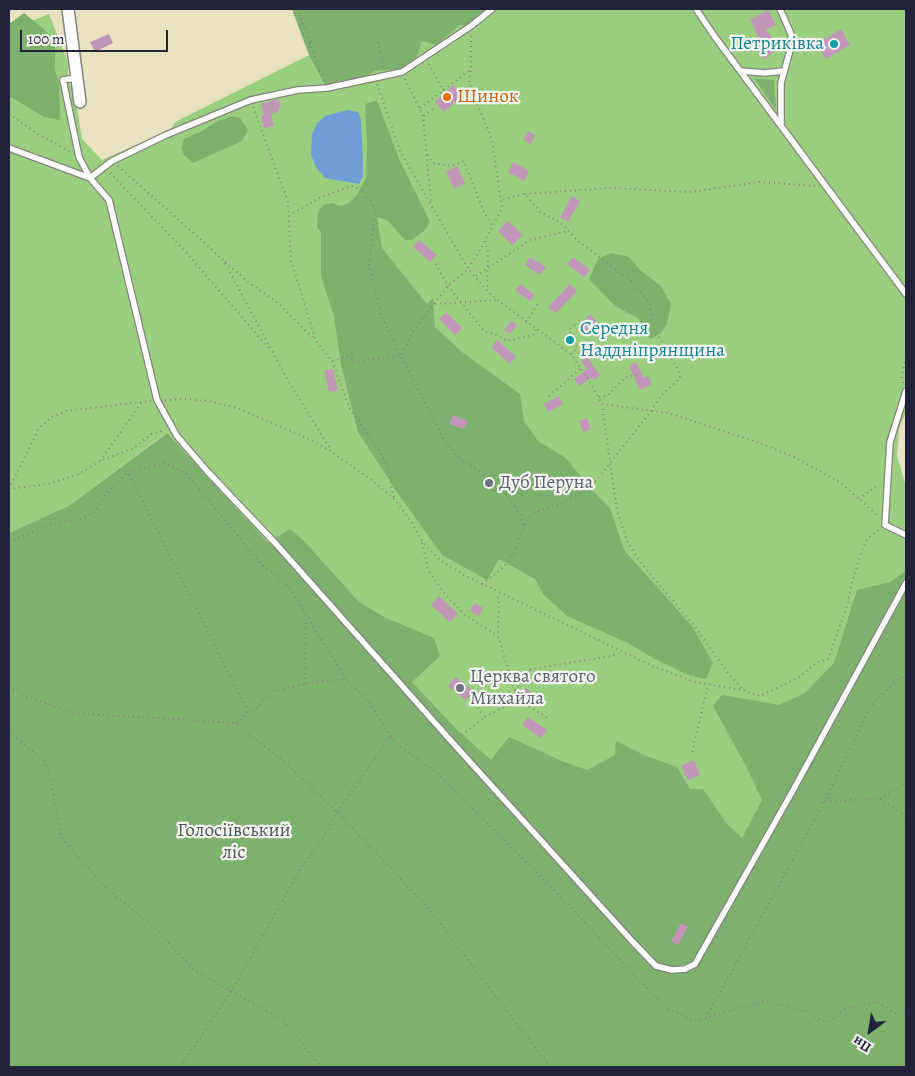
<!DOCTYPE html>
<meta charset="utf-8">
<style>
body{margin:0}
#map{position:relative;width:915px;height:1076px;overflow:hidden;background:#e8e2c1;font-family:Alegreya,serif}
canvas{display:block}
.frame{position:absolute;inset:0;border:10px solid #22223b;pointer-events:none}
.north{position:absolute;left:845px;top:1006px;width:50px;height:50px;-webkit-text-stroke:4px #f6f6f2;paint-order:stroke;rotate:211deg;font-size:14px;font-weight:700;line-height:20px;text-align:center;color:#22223b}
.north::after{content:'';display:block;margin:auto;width:18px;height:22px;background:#22223b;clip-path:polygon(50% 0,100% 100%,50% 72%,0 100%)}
.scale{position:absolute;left:20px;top:30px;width:148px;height:22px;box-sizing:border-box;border:2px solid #22223b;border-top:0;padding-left:6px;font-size:15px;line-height:18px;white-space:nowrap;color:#22223b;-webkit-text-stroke:4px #f6f6f2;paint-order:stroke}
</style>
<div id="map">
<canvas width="915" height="1076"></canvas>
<div class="frame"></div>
<div class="north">Пн</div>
<div class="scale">100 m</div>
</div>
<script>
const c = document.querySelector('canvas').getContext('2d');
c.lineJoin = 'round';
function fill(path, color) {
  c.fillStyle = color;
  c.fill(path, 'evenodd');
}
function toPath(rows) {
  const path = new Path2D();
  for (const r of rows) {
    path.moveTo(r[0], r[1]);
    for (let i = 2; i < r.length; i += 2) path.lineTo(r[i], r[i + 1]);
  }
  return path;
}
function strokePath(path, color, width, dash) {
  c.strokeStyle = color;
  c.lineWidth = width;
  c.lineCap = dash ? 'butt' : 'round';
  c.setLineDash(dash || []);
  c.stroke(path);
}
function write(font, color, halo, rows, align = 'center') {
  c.font = font + ' Alegreya,serif';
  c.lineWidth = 4.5;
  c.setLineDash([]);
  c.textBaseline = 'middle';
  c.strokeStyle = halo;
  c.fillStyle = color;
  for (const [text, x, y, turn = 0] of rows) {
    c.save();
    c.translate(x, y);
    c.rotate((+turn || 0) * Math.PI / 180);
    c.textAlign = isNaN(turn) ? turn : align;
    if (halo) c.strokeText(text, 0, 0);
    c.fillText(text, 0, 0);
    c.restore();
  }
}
fill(toPath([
 [292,9,906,9,906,412,899,429,897,456,906,486,906,643,687,1009,166,433,70,505,9,533,9,30,49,14,68,62,68,79,76,102,82,139,102,160,169,130,177,121,309,55]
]), '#9bcf80');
fill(toPath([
 [292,9,481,9,487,13,471,26,460,25,436,45,422,41,416,59,400,69,375,71,358,81,327,88,309,55],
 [24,13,45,30,55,45,55,69,59,85,60,120,44,117,9,96,9,24],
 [754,78,774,80,776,110],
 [377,100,399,159,430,222,425,230,412,240,405,240,387,220,377,217,382,248,427,304,433,298,435,327,462,352,520,394,524,421,538,441,566,458,591,489,610,508,624,550,692,626,713,663,706,679,688,675,655,659,628,643,567,616,543,594,535,579,499,559,487,580,442,555,399,495,358,432,341,365,334,316,321,276,321,232,317,227,318,213,323,205,332,203,341,206,349,203,356,196,366,178,367,145,365,104],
 [233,116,240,118,248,130,242,141,193,163,184,155,181,148,184,139,200,132,218,121],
 [611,253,629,257,640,270,661,286,671,304,667,324,660,334,650,339,638,318,615,306,589,279,598,259],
 [167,433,268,543,290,529,304,541,359,602,386,618,434,638,440,656,412,682,456,729,491,760,509,737,562,761,587,770,615,755,616,741,644,755,677,767,690,789,703,789,727,824,742,838,762,800,747,768,713,706,722,695,779,705,805,693,834,663,857,590,890,582,906,571,906,1067,9,1067,9,533,70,505]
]), '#7cb26e');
fill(toPath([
 [347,110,358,112,361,119,363,166,363,176,359,184,325,178,316,167,311,155,312,134,317,123,325,116]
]), '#6e9dd7');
fill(toPath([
 [768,10,776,25,766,30,780,47,764,59,756,49,762,44,750,20],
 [841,29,850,45,826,59,817,44],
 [109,34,113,43,95,52,90,42],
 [453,85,462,95,444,112,435,102],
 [279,99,281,106,278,107,279,111,271,114,274,126,264,128,261,116,264,115,261,104],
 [528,131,535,135,531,144,523,140],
 [513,162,529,171,524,181,508,172],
 [457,166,465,183,454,189,446,172],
 [572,196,580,201,568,222,560,217],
 [508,221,523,235,512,245,498,231],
 [419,240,437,255,430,262,413,247],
 [530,257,546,267,540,275,525,265],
 [573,257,590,270,584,277,567,264],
 [520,284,535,295,530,301,515,290],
 [570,284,577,291,556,313,548,307],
 [446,312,462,328,455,335,439,319],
 [590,314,596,321,585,332,579,325],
 [511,321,517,325,510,334,504,330],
 [497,340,516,357,510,364,491,347],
 [587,357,600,375,594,380,592,377,580,386,574,379,587,369,581,361],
 [636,362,644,378,648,376,652,384,640,390,629,366],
 [333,369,338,390,329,392,324,371],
 [559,396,563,404,548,412,544,404],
 [453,415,468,421,464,429,449,424],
 [587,418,591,429,583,432,579,421],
 [439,596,458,614,450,622,431,605],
 [475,603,483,608,479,616,470,611],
 [456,677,473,691,465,700,448,686],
 [526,688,534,695,527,703,519,697],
 [528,717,547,730,541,738,522,725],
 [694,760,700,775,688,780,681,766],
 [681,923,688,927,678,945,671,941]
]), '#c296b8');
const lane = toPath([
 [696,9,715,37,906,294],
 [780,9,791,34,792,43,781,83,781,123],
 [741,71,765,73,783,71],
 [76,78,63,80,79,157,90,178,112,161,166,135,251,100,298,90,327,88,402,72,471,26,492,9],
 [9,148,90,178,109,200,157,400,177,436,207,471,277,545,452,742,632,941,656,966,672,970,685,969,695,964,791,794,906,583],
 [906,391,890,442,885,525,906,535]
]);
const street = toPath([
 [68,9,80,102]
]);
strokePath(lane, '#85827e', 8);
strokePath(street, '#85827e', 14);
strokePath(toPath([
 [298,9,324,82],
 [471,36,471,67,469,83,492,140,502,208,480,250,468,269,448,286,414,330,401,356,443,438,460,459,479,471,502,489,519,513,524,526],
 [378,42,384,69],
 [429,64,443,91],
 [405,79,423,116,431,202],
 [377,84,400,151,468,269,491,295,571,354,590,382,602,404,617,511,627,541,640,562,693,624,725,669,742,689],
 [253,107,288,202,291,260,316,341,332,361,349,407,380,452,388,469,394,499],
 [420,108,471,69],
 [9,114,38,134,71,152],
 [424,116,436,107],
 [428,155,433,163,452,166,464,161,483,210,492,226],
 [118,166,206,244,224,261,286,377,331,450],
 [110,173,186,252,271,351],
 [525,194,610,188,691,192,759,182,817,186],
 [289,216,319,198,351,186,365,191,375,210,369,265,381,316,401,356,352,362,352,354,332,361],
 [485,241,488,252,487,290],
 [225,262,248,282,278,303,314,339],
 [436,264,448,286,485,332,495,334,507,341,533,335,537,329],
 [476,276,530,240,568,231],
 [435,304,497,300],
 [526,322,539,302],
 [571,354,577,348,569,330,577,323],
 [903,383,902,375,906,356],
 [549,396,580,369],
 [599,397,607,396,625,378,637,374],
 [165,400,183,399,209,401,237,408,305,437,332,452,374,482,395,500,411,521,422,541,440,560,462,574,650,665,695,682,743,690,760,696,798,678,816,663,828,659,848,603,851,585,862,550,868,538,880,529],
 [602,404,668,413,757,442,794,457,841,483,877,515],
 [100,461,142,402],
 [9,489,39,428,52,417,66,411,151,401],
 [9,489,48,484,77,475,100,461,134,448,151,434,165,430],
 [859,499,879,484],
 [9,542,54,523,82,519,96,510,103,497,127,473],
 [422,543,428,569,444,593,465,615,498,636],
 [482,584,504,567,515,552,524,526,532,514,577,496,596,481,651,411,661,396,680,378,679,371,653,327,650,304,631,281,577,240,561,223,540,212,525,194,501,200],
 [511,676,531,669,612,656,623,652],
 [305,684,306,619],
 [9,686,20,693,70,713,236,723,288,765,337,812,430,910,550,1067],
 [515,691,531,669],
 [515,701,532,708,549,719],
 [248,712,128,472,165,463,186,473,261,564,289,587,346,679,370,703,395,743,437,773,552,888,666,1008,695,1021,764,1001,809,1012,822,1021,830,1021,846,1009,876,1001,897,1014,904,1011,906,1008],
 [485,717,515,701,515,691,498,636,499,603,497,593],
 [236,723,248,712,257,708,271,692,313,682,346,679],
 [9,732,44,761,49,772,61,837,105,887,152,925,194,970,283,1020,321,1067],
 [458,738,485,717,468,696],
 [692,752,708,684],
 [880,799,906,783],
 [825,801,880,799,906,816],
 [706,1018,825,801,870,707,898,679,906,677],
 [180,1067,232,990,301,868,321,841,337,812,391,736]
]), '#85827e', 2, [1, 4]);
strokePath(lane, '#fff', 5.5);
strokePath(street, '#fff', 11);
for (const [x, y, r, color] of [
 [834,44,5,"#0f9aa8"],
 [447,97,5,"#e8710a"],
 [570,340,5,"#0f9aa8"],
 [489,483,5,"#6b7280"],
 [460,688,5,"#6b7280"]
]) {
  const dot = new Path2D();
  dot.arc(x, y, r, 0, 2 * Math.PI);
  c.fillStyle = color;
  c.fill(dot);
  strokePath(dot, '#f6f6f2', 2);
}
write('19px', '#0d838f', '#f6f6f2', [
 ["Петриківка",824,44],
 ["Середня",580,329,"left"],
 ["Наддніпрянщина",580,351,"left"]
], 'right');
write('19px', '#c56008', '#f6f6f2', [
 ["Шинок",457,97]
], 'left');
write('19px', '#5b616d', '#f6f6f2', [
 ["Дуб Перуна",499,483],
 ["Церква святого",470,677],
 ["Михайла",470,699]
], 'left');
write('19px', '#465650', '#f6f6f2', [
 ["Голосіївський",234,831],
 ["ліс",234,853]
]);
</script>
